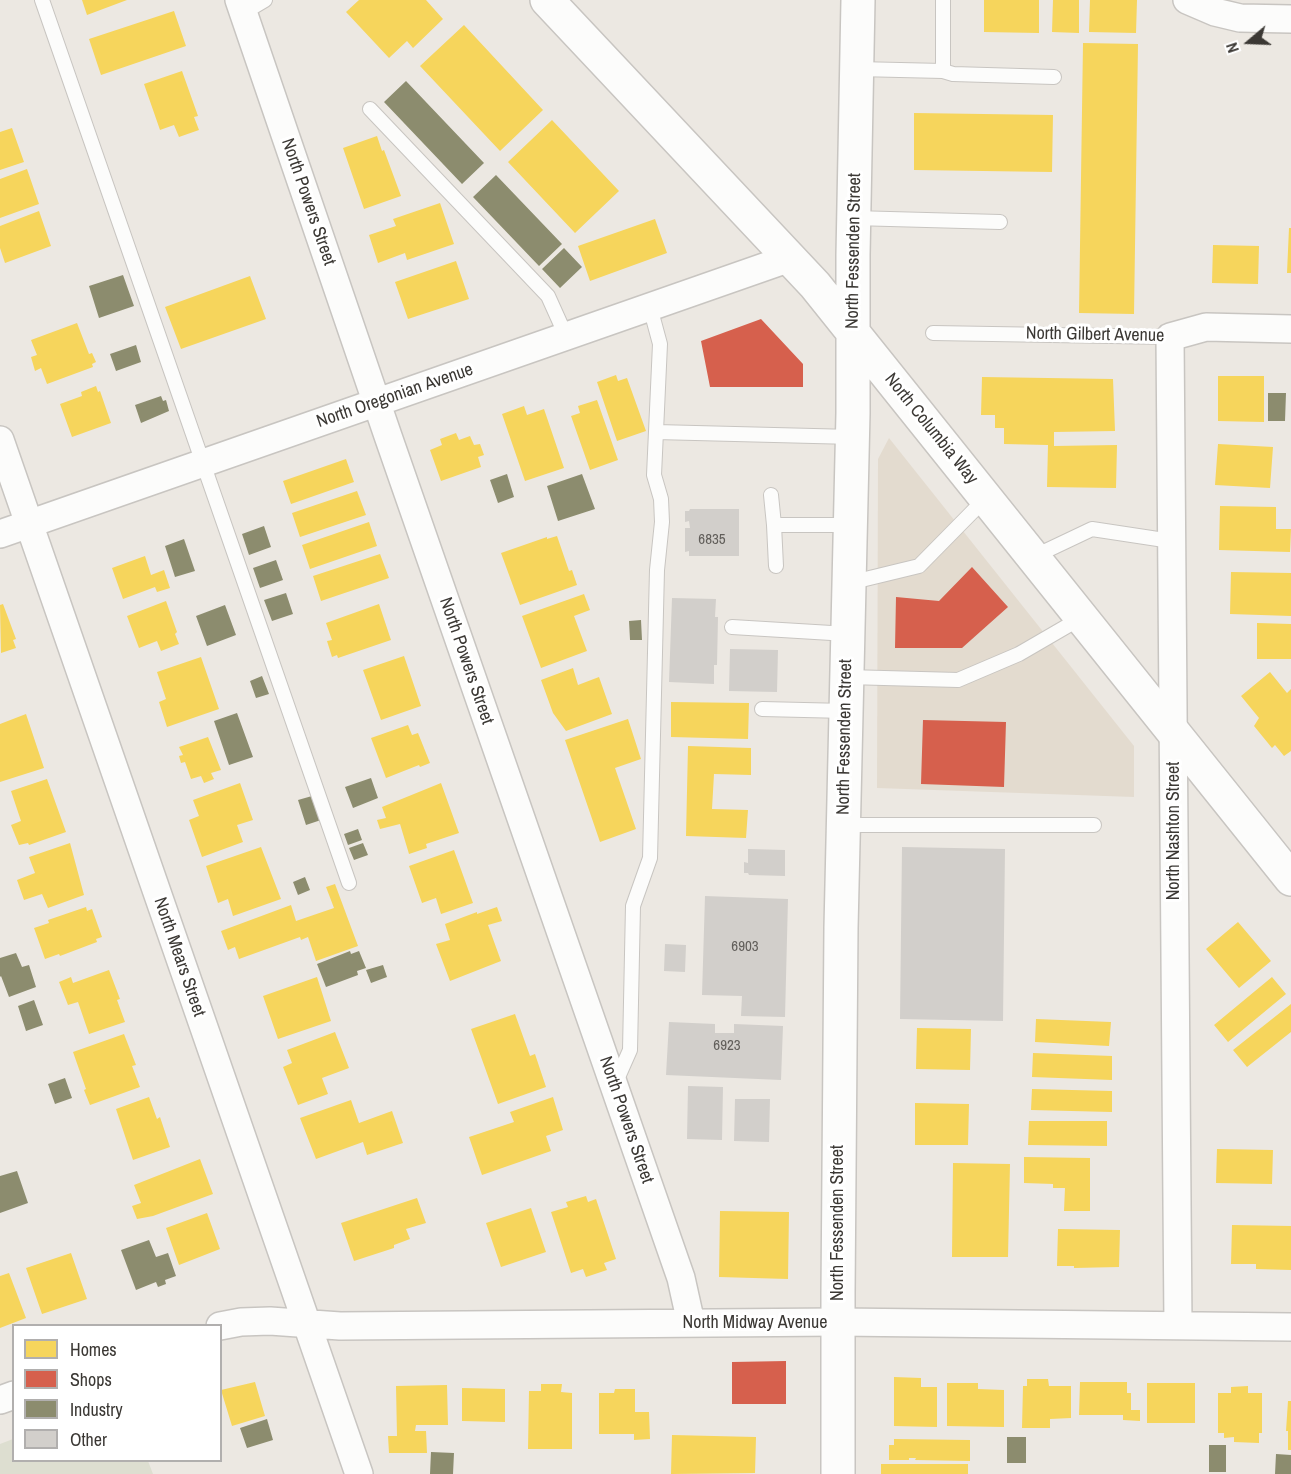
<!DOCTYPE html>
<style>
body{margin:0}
#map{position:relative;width:1291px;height:1474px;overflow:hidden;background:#ece8e2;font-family:"Archivo Narrow",sans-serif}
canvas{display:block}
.legend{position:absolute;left:12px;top:1324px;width:210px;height:138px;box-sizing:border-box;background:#fff;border:2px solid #b1afae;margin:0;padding:8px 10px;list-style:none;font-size:18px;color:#3b3834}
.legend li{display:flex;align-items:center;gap:12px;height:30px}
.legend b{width:30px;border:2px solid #b1afae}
.north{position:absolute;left:1219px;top:12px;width:60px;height:60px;-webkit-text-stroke:4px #fff;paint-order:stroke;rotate:251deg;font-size:16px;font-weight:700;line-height:24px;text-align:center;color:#3b3834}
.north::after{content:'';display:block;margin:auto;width:21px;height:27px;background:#3b3834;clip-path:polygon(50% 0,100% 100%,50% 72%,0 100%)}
</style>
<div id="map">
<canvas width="1291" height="1474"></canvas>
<ul class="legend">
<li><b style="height:16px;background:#f6d55c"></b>Homes</li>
<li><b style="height:16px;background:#d6604d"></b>Shops</li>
<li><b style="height:16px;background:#8c8c6e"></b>Industry</li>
<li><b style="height:16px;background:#d2cfcb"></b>Other</li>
</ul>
<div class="north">N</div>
</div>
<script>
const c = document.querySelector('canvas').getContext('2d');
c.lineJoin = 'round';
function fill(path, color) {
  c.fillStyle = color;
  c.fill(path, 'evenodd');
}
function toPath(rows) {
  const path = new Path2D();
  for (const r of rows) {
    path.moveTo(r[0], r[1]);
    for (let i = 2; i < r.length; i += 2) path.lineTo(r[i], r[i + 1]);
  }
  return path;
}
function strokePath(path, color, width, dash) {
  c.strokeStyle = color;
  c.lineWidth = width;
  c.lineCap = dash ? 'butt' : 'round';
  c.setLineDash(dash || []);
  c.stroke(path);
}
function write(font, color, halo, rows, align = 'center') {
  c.font = font + ' "Archivo Narrow",sans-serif';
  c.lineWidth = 6;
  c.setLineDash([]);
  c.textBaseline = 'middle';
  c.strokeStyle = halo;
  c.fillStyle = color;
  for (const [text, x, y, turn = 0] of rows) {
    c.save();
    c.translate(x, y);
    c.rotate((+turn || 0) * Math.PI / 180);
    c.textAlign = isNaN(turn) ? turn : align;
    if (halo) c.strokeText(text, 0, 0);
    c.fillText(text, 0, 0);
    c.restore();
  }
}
fill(toPath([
 [889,438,1134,746,1134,797,877,788,878,459]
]), '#e3dbcf');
fill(toPath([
 [13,1439,14,1460,148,1461,153,1474,0,1474,0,1444]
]), '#ddded0');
fill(toPath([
 [82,0,127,0,87,15],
 [359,0,426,0,443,19,413,48,407,41,389,58,346,12],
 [984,0,1039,0,1039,33,984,32],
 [1053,0,1079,0,1079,33,1052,32],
 [1090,0,1137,0,1136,33,1089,32],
 [174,11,186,46,101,75,89,39],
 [464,25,543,110,500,151,420,66],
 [1083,43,1138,44,1134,314,1079,313],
 [182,71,198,116,194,117,199,130,179,137,174,125,160,130,144,84],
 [914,113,1053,115,1052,172,914,170],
 [552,120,619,191,575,233,508,162],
 [12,128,24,162,0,170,0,132],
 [377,136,382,151,384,150,401,196,364,209,343,148],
 [27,169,39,204,0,218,0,179],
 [440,203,454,244,407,260,405,253,378,263,369,235,396,226,393,219],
 [39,211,51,246,5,263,0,248,0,226],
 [655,219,667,253,590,281,578,246],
 [1289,228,1291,228,1291,273,1287,273],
 [1213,245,1259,246,1258,284,1212,283],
 [456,261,469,299,408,319,395,282],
 [250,276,266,319,181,349,165,307],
 [77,323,89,354,92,353,96,362,92,364,93,367,47,384,41,368,35,371,31,357,37,355,31,340],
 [616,375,618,381,627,378,646,431,617,441,597,382],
 [1218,376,1264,376,1264,422,1218,421],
 [982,377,1113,379,1115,431,1054,432,1054,446,1117,445,1116,488,1047,487,1048,445,1004,444,1004,428,995,428,995,415,981,415],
 [96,386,98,392,100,391,111,423,72,437,60,404,82,396,81,392],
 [597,400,618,460,590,470,571,416,580,413,578,406],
 [524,406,527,415,544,409,564,468,525,481,502,414],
 [456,433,459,440,470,436,474,445,480,444,484,455,478,457,481,467,441,481,430,450,442,445,440,439],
 [1218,444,1273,447,1270,488,1215,485],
 [346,459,354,482,291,504,283,481],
 [357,491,366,515,300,537,292,513],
 [1220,506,1276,507,1276,529,1291,529,1290,552,1219,550],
 [369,522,377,546,310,569,302,545],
 [557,536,569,571,572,570,577,585,520,605,501,553,547,537,547,539],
 [380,554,389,578,321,601,313,576],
 [145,556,151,575,164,570,170,588,157,592,155,587,123,599,112,568],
 [1231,572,1291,573,1291,616,1230,614],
 [584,594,590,610,574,616,587,651,541,668,522,616],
 [166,601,177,632,175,634,179,644,161,651,157,641,139,648,127,616],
 [3,604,16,639,13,640,16,648,1,653,0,605],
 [379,604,391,640,338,658,337,655,332,657,327,641,332,640,326,623],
 [1257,623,1291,624,1291,659,1257,659],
 [404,656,421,706,381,720,363,670],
 [201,657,219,709,167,727,159,702,166,699,157,672],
 [573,668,578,685,599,677,612,714,566,731,553,713,541,680],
 [1270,672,1287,693,1291,689,1291,751,1284,756,1275,745,1272,748,1254,726,1259,718,1241,696],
 [671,702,749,703,748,739,671,737],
 [26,714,44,768,0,782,0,724],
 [628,719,641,759,615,768,636,829,600,842,565,740],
 [408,725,412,735,418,733,430,763,420,767,419,765,386,778,371,738],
 [208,737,221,770,211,773,214,779,204,783,201,776,191,779,185,762,181,763,179,756,183,755,179,747],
 [688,746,751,748,751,775,714,774,712,809,748,810,746,838,686,836],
 [47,779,66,832,29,845,28,843,19,845,11,825,21,821,11,791],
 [240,783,253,820,237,825,243,842,202,857,189,820,199,816,193,800],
 [441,783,459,833,426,844,427,848,409,854,400,824,380,829,377,820,386,818,382,807],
 [70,843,84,895,48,908,42,894,24,900,17,880,35,873,29,857],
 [261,847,281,899,233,916,228,899,218,903,206,866],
 [454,850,473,903,441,914,436,898,422,903,409,866],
 [335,884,358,946,316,961,308,937,301,940,300,937,239,959,235,947,228,950,221,931,291,905,296,921,334,908,326,887],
 [86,907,87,911,92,909,102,937,96,939,97,942,60,956,59,954,45,959,34,928,49,923,48,920],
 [497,907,502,921,488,925,501,961,450,981,436,944,450,940,445,924,477,912,477,914],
 [1238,922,1271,961,1239,988,1206,949],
 [109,970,120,999,117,1000,125,1022,89,1034,78,1002,68,1005,59,982,71,977,73,983],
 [317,977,331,1021,278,1039,263,996],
 [1272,977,1286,994,1228,1042,1214,1025],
 [1291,1004,1291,1032,1247,1067,1233,1050],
 [515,1014,530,1056,535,1054,546,1087,498,1104,471,1029],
 [1036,1019,1111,1022,1109,1046,1035,1042],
 [917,1028,971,1029,970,1070,916,1069],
 [335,1032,349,1068,322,1078,328,1094,298,1105,283,1067,292,1063,287,1050],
 [124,1034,136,1065,132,1066,140,1087,90,1105,84,1090,86,1089,73,1052],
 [1033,1053,1112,1056,1112,1080,1032,1077],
 [1032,1089,1112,1091,1112,1112,1031,1110],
 [149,1097,157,1119,160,1117,170,1147,133,1160,116,1109],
 [553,1097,563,1130,546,1136,551,1151,482,1175,469,1137,514,1122,510,1112],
 [351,1100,359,1123,392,1111,403,1143,367,1155,363,1142,316,1159,300,1118],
 [915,1103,969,1104,968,1145,915,1145],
 [1029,1121,1107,1121,1107,1146,1028,1145],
 [1217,1149,1273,1150,1272,1184,1216,1183],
 [1024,1157,1090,1158,1090,1211,1064,1211,1065,1188,1053,1188,1053,1184,1024,1183],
 [200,1159,213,1194,153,1216,137,1219,132,1206,141,1203,134,1185],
 [953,1163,1010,1164,1008,1257,952,1257],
 [586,1196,588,1202,596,1199,616,1259,604,1263,607,1270,586,1277,583,1269,571,1273,551,1212,568,1207,566,1202],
 [417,1198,426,1223,406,1229,410,1239,394,1245,394,1248,354,1261,341,1223],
 [531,1208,546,1252,501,1267,486,1223],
 [720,1211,789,1212,788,1279,719,1277],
 [207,1213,220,1249,179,1265,166,1228],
 [1232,1225,1291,1226,1291,1270,1256,1269,1256,1264,1231,1264],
 [1058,1229,1120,1230,1119,1267,1074,1268,1074,1266,1057,1266],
 [71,1253,87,1299,42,1314,26,1268],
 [9,1273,26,1318,0,1328,0,1276],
 [894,1377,921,1378,921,1387,937,1387,937,1427,894,1426],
 [1027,1379,1048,1379,1049,1386,1071,1386,1071,1418,1050,1419,1050,1428,1022,1428,1023,1386,1027,1386],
 [255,1382,265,1416,232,1426,221,1390],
 [1080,1382,1127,1382,1127,1393,1131,1393,1131,1410,1140,1410,1140,1421,1123,1420,1123,1415,1079,1415],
 [947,1383,978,1383,978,1389,1004,1390,1004,1427,947,1426],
 [1147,1383,1195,1383,1195,1423,1147,1423],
 [541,1384,562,1384,561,1392,572,1393,572,1449,528,1449,529,1391,541,1391],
 [447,1385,448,1425,416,1425,415,1431,426,1431,427,1453,389,1453,388,1436,397,1436,396,1386],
 [1248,1386,1248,1393,1262,1393,1262,1433,1259,1433,1259,1443,1234,1442,1234,1437,1224,1438,1224,1433,1218,1433,1218,1393,1231,1393,1231,1387],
 [462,1388,505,1389,505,1422,462,1421],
 [615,1389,635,1389,635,1412,649,1412,650,1439,634,1440,634,1434,599,1434,599,1393,614,1393],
 [1288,1401,1291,1401,1291,1450,1288,1450,1288,1431,1286,1431],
 [672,1435,756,1437,755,1473,671,1474],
 [894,1439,970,1440,970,1461,915,1460,916,1458,909,1458,909,1460,889,1460,889,1445,894,1445],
 [881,1464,968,1464,968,1474,881,1474]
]), '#f6d55c');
fill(toPath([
 [761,319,803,364,803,387,710,387,701,341],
 [972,567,1008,607,962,648,895,648,896,597,939,601],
 [923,720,1006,722,1004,787,921,784],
 [786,1361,786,1404,732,1404,732,1362]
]), '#d6604d');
fill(toPath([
 [406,81,484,163,462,184,384,102],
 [496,175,562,244,539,266,473,197],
 [564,248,582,267,560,288,542,269],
 [123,275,134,306,99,318,89,286],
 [136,345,141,362,116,371,110,354],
 [1268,393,1286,393,1285,421,1268,421],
 [161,396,163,401,166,400,169,411,141,423,135,405],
 [507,474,514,497,498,503,490,480],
 [582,474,595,509,558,521,547,486],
 [264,526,271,547,249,555,242,534],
 [184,539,195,571,175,577,165,546],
 [276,560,283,580,260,588,253,568],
 [286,593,293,614,272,621,264,600],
 [225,605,236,635,207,646,196,616],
 [641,620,642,640,630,640,629,621],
 [262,676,269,694,256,698,250,681],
 [237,713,253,757,229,765,214,721],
 [371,778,378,798,353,808,345,787],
 [312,796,321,820,306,825,298,800],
 [358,829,362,840,348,845,344,834],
 [363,843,368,855,354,860,349,848],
 [305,877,310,890,298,895,293,882],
 [350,951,351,954,359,951,366,968,357,971,358,975,326,987,317,964],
 [16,953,22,967,29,965,36,987,9,997,1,976,0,977,0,958],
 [383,965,387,977,371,983,366,970],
 [34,1000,43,1025,26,1031,18,1006],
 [65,1078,72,1098,55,1104,48,1084],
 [17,1171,28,1203,0,1213,0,1176],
 [149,1240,156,1257,168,1253,176,1276,165,1280,166,1284,158,1287,156,1282,136,1290,121,1250],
 [267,1419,273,1440,247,1448,240,1428],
 [1007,1437,1026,1437,1026,1463,1007,1463],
 [1209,1445,1226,1445,1226,1472,1209,1472],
 [431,1452,454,1453,453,1474,430,1474],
 [1276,1454,1291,1455,1291,1474,1275,1474]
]), '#8c8c6e');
fill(toPath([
 [690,509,739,509,739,556,689,556,689,551,685,552,685,528,690,528,689,521,685,522,685,511,689,511],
 [672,598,716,599,715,617,718,617,717,665,714,665,714,684,669,682],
 [730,649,778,650,777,692,729,691],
 [902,847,1005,849,1003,1021,900,1019],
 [748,849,785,850,785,876,749,875,748,873,744,873,744,862,748,863],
 [705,896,788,899,785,1017,741,1016,742,996,702,995],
 [665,944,686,945,685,972,664,971],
 [669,1022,715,1024,715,1033,734,1033,734,1024,783,1026,781,1080,666,1075],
 [688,1086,723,1087,722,1140,687,1139],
 [735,1099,770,1099,769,1142,734,1141]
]), '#d2cfcb');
const lane = toPath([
 [42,0,349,883],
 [943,0,943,71,953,74,1054,77],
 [243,13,265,0],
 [857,69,943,71],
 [370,109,548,296,566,336],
 [853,218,1000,222],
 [933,333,1170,337],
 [656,432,853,437],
 [771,495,774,525],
 [1033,557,1092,529,1171,541],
 [776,566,774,525,851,525],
 [849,583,919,566,986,498],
 [732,627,848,634],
 [847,677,958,680,1019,654,1081,618],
 [762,709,846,711],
 [843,825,1094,825],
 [615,1084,630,1050,633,906,650,858,657,570,662,522,661,499,654,475,660,344,650,307]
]);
const street = toPath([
 [239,0,388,436,681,1278,691,1323],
 [1187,0,1215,12,1240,18,1291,19],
 [0,440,359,1474],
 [0,534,790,258],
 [1178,1325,1170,337,1206,327,1291,329],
 [220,1326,241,1322,270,1321,340,1326,838,1322,1291,1327],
 [0,1400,14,1395]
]);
const secondary = toPath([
 [547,0,815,285,1291,879],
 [838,1474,838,1293,841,928,853,413,853,255,858,0]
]);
strokePath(lane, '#c8c5c1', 16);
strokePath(street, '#c8c5c1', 30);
strokePath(secondary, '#c8c5c1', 36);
strokePath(lane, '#fcfcfb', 14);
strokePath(street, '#fcfcfb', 27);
strokePath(secondary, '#fcfcfb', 33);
write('15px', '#615e5a', null, [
 ["6835",712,540],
 ["6903",745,947],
 ["6923",727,1046]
]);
write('18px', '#3b3834', '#fff', [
 ["North Powers Street",308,202,71],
 ["North Fessenden Street",854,251,-89],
 ["North Gilbert Avenue",1095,335,1],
 ["North Oregonian Avenue",395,396,-19],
 ["North Columbia Way",931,429,51],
 ["North Powers Street",466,661,71],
 ["North Fessenden Street",845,737,-89],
 ["North Nashton Street",1174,831,-90],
 ["North Mears Street",179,957,71],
 ["North Powers Street",626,1120,71],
 ["North Fessenden Street",838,1223,-90],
 ["North Midway Avenue",755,1323]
]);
</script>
